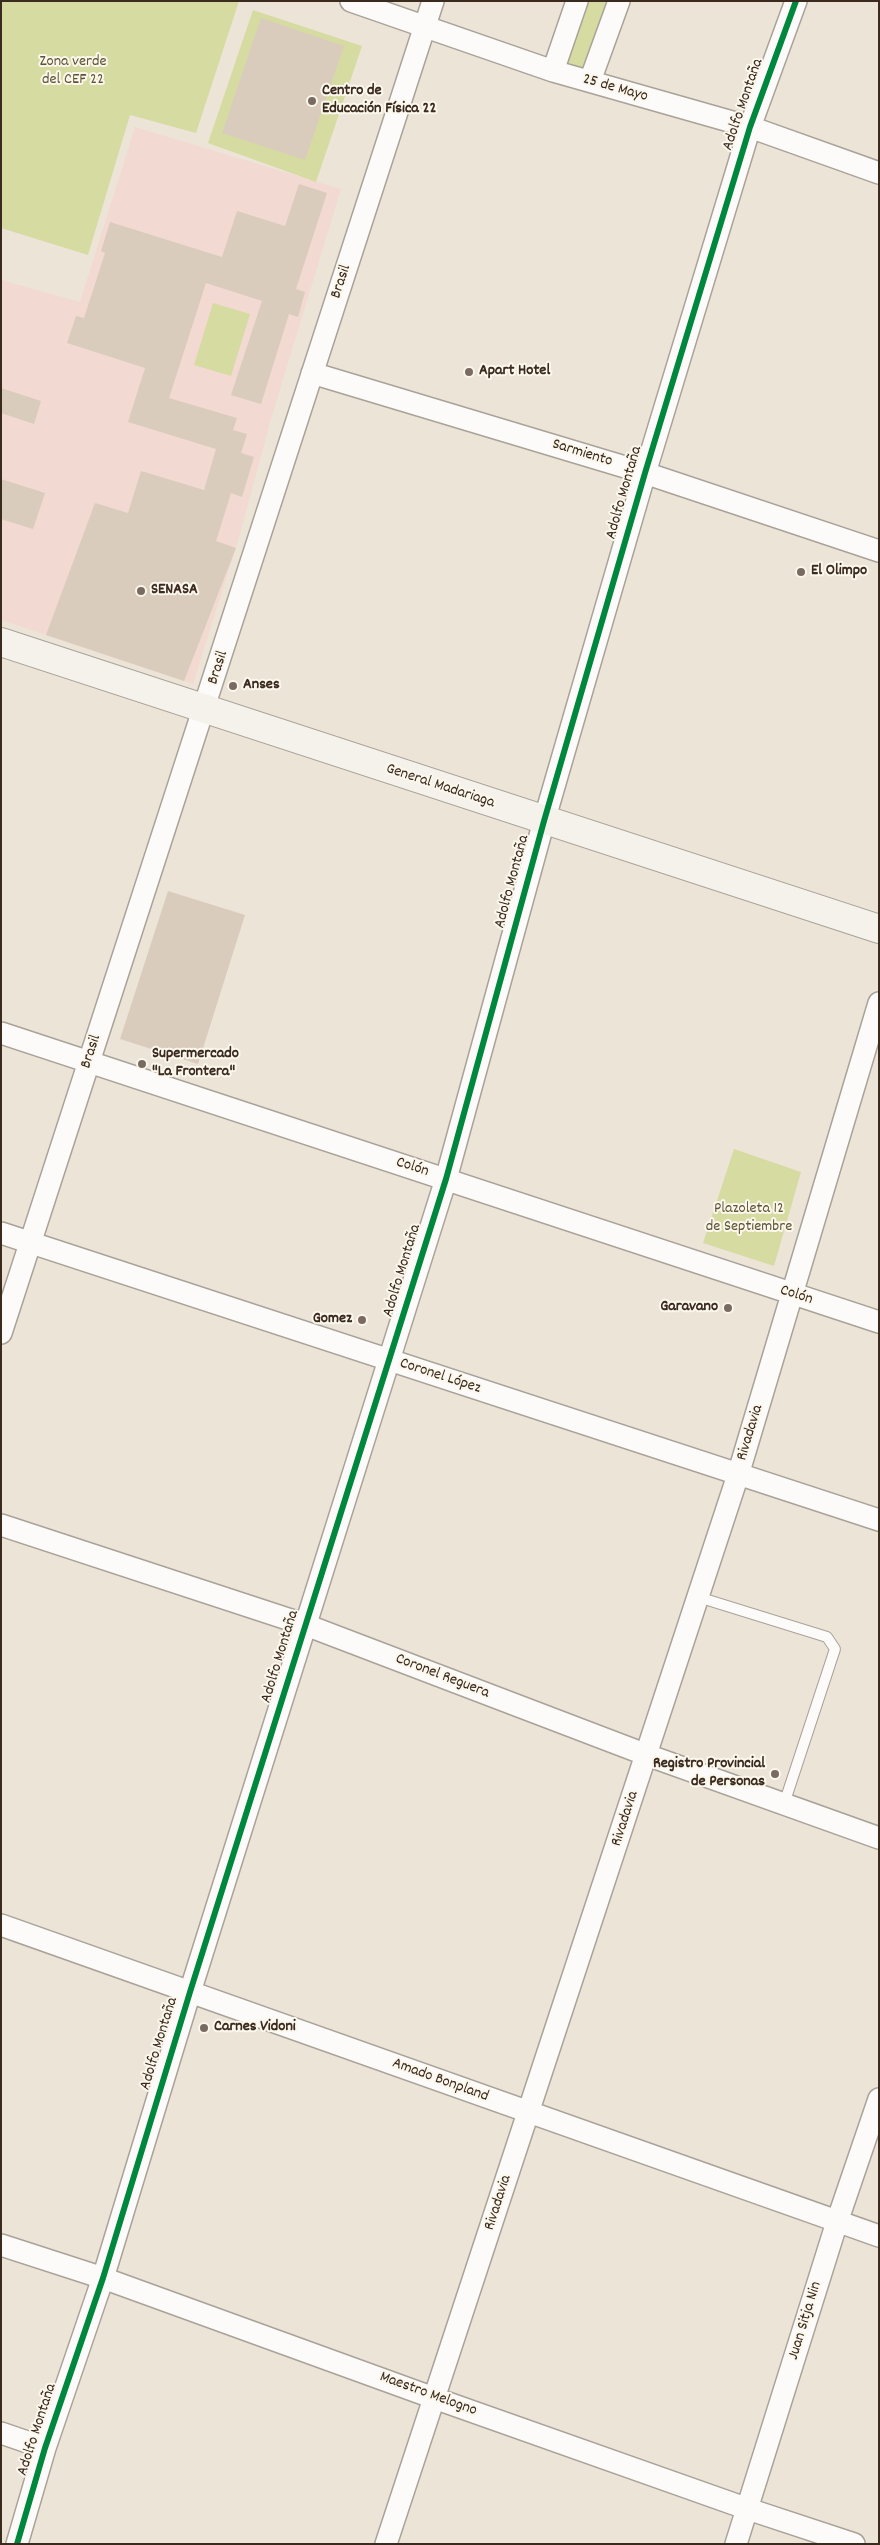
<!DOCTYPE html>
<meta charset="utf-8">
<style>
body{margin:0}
#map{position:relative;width:880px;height:2545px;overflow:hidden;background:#ece4d7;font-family:Dekko,sans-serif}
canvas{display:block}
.frame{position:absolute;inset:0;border:2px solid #3b2a1e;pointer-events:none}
</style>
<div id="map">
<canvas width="880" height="2545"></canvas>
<div class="frame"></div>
</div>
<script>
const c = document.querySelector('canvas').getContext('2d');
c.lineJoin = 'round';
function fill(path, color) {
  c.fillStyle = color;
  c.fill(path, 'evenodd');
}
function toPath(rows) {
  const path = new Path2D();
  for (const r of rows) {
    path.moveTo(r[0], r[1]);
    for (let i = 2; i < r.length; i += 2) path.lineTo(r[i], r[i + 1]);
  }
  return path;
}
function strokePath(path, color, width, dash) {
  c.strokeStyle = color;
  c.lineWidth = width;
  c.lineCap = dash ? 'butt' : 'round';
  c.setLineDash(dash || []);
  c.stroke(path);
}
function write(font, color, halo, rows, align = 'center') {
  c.font = font + ' Dekko,sans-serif';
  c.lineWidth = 4;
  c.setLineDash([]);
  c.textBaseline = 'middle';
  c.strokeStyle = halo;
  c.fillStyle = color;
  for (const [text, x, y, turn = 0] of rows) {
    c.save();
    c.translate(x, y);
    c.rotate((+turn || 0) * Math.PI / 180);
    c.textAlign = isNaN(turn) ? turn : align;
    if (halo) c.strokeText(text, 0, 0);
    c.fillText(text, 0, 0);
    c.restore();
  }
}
fill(toPath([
 [135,127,341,189,271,419,238,541,193,684,1,620,1,280,80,302]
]), '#f2d9d2');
fill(toPath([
 [1,1,239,1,196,133,130,115,88,255,1,228],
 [587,1,609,1,585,69,566,62],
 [253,10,362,46,316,182,208,143],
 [213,303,250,314,231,376,194,365],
 [734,1149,801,1172,774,1266,703,1243]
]), '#d6dba2');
fill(toPath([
 [261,18,344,46,305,160,222,133],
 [299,184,327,193,296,289,305,292,298,317,289,314,261,404,231,395,262,301,206,283,169,398,237,418,233,430,247,434,241,453,254,457,242,497,231,493,216,541,236,548,184,681,46,635,95,503,128,513,141,471,204,490,216,449,128,422,145,368,67,343,76,316,84,318,105,253,101,251,110,222,222,257,237,211,285,226],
 [1,388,41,401,34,424,1,413],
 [1,479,45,493,33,529,1,519],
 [168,891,245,915,198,1064,120,1039]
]), '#daccbc');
const lane = toPath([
 [698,1597,827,1637,835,1649,784,1804]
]);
const street = toPath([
 [351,1,553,71,750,127,879,173],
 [553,71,577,1],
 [590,81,619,1],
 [312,373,645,473,879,551],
 [1,1033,879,1322],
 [1,1233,879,1520],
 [1,1333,433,1],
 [1,1525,306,1625,647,1755,879,1838],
 [1,1925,879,2236],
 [1,2245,103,2278,434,2398,748,2509,854,2544],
 [1,2433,45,2448],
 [17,2544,45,2448,103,2278,190,1992,446,1179,544,821,645,473,750,127,796,1],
 [386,2544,738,1475,879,1003],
 [736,2544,837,2222,879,2099]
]);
const secondary = toPath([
 [1,642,879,929]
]);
strokePath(lane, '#a9a299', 12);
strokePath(street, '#a9a299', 24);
strokePath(secondary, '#a9a299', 30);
strokePath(lane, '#fcfbf9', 10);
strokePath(street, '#fcfbf9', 21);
strokePath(secondary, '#f5f2eb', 28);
strokePath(toPath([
 [17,2544,45,2448,103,2278,190,1992,446,1179,544,821,645,473,750,127,796,1]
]), '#00873e', 6);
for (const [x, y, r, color] of [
 [312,101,5,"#796b5f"],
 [469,372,5,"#796b5f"],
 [801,572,5,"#796b5f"],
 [141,591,5,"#796b5f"],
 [233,686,5,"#796b5f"],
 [142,1064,5,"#796b5f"],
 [728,1308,5,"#796b5f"],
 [362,1320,5,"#796b5f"],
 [775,1774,5,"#796b5f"],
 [204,2028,5,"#796b5f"]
]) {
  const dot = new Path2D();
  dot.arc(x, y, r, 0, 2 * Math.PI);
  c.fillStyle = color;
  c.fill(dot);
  strokePath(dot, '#fbf7ec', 2);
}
write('16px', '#5d5434', '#fbf7ec', [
 ["Zona verde",73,63],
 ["del CEF 22",73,81],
 ["Plazoleta 12",749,1210],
 ["de Septiembre",749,1228]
]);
write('16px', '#3b2a1e', '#fbf7ec', [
 ["25 de Mayo",615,89,16],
 ["Adolfo Montaña",744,105,-71],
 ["Brasil",342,282,-72],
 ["Sarmiento",582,454,17],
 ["Adolfo Montaña",625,493,-74],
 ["Brasil",219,668,-72],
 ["General Madariaga",440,787,18],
 ["Adolfo Montaña",513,882,-75],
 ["Brasil",92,1052,-72],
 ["Colón",412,1168,18],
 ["Adolfo Montaña",403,1271,-73],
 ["Colón",796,1296,18],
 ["Coronel López",440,1377,18],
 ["Rivadavia",751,1433,-73],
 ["Adolfo Montaña",281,1657,-73],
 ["Coronel Reguera",442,1677,21],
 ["Rivadavia",626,1819,-72],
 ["Adolfo Montaña",160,2044,-73],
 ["Amado Bonpland",440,2081,20],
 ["Rivadavia",499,2203,-72],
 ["Juan Sitja Nin",806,2321,-73],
 ["Maestro Melogno",428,2395,20],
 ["Adolfo Montaña",38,2430,-72]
]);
write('bold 16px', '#3b2a1e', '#fbf7ec', [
 ["Centro de",322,92],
 ["Educación Física 22",322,110],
 ["Apart Hotel",479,372],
 ["El Olimpo",811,572],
 ["SENASA",151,591],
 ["Anses",243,686],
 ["Supermercado",152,1055],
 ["\"La Frontera\"",152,1073],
 ["Garavano",718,1308,"right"],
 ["Gomez",352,1320,"right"],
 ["Registro Provincial",765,1765,"right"],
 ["de Personas",765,1783,"right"],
 ["Carnes Vidoni",214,2028]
], 'left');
</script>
